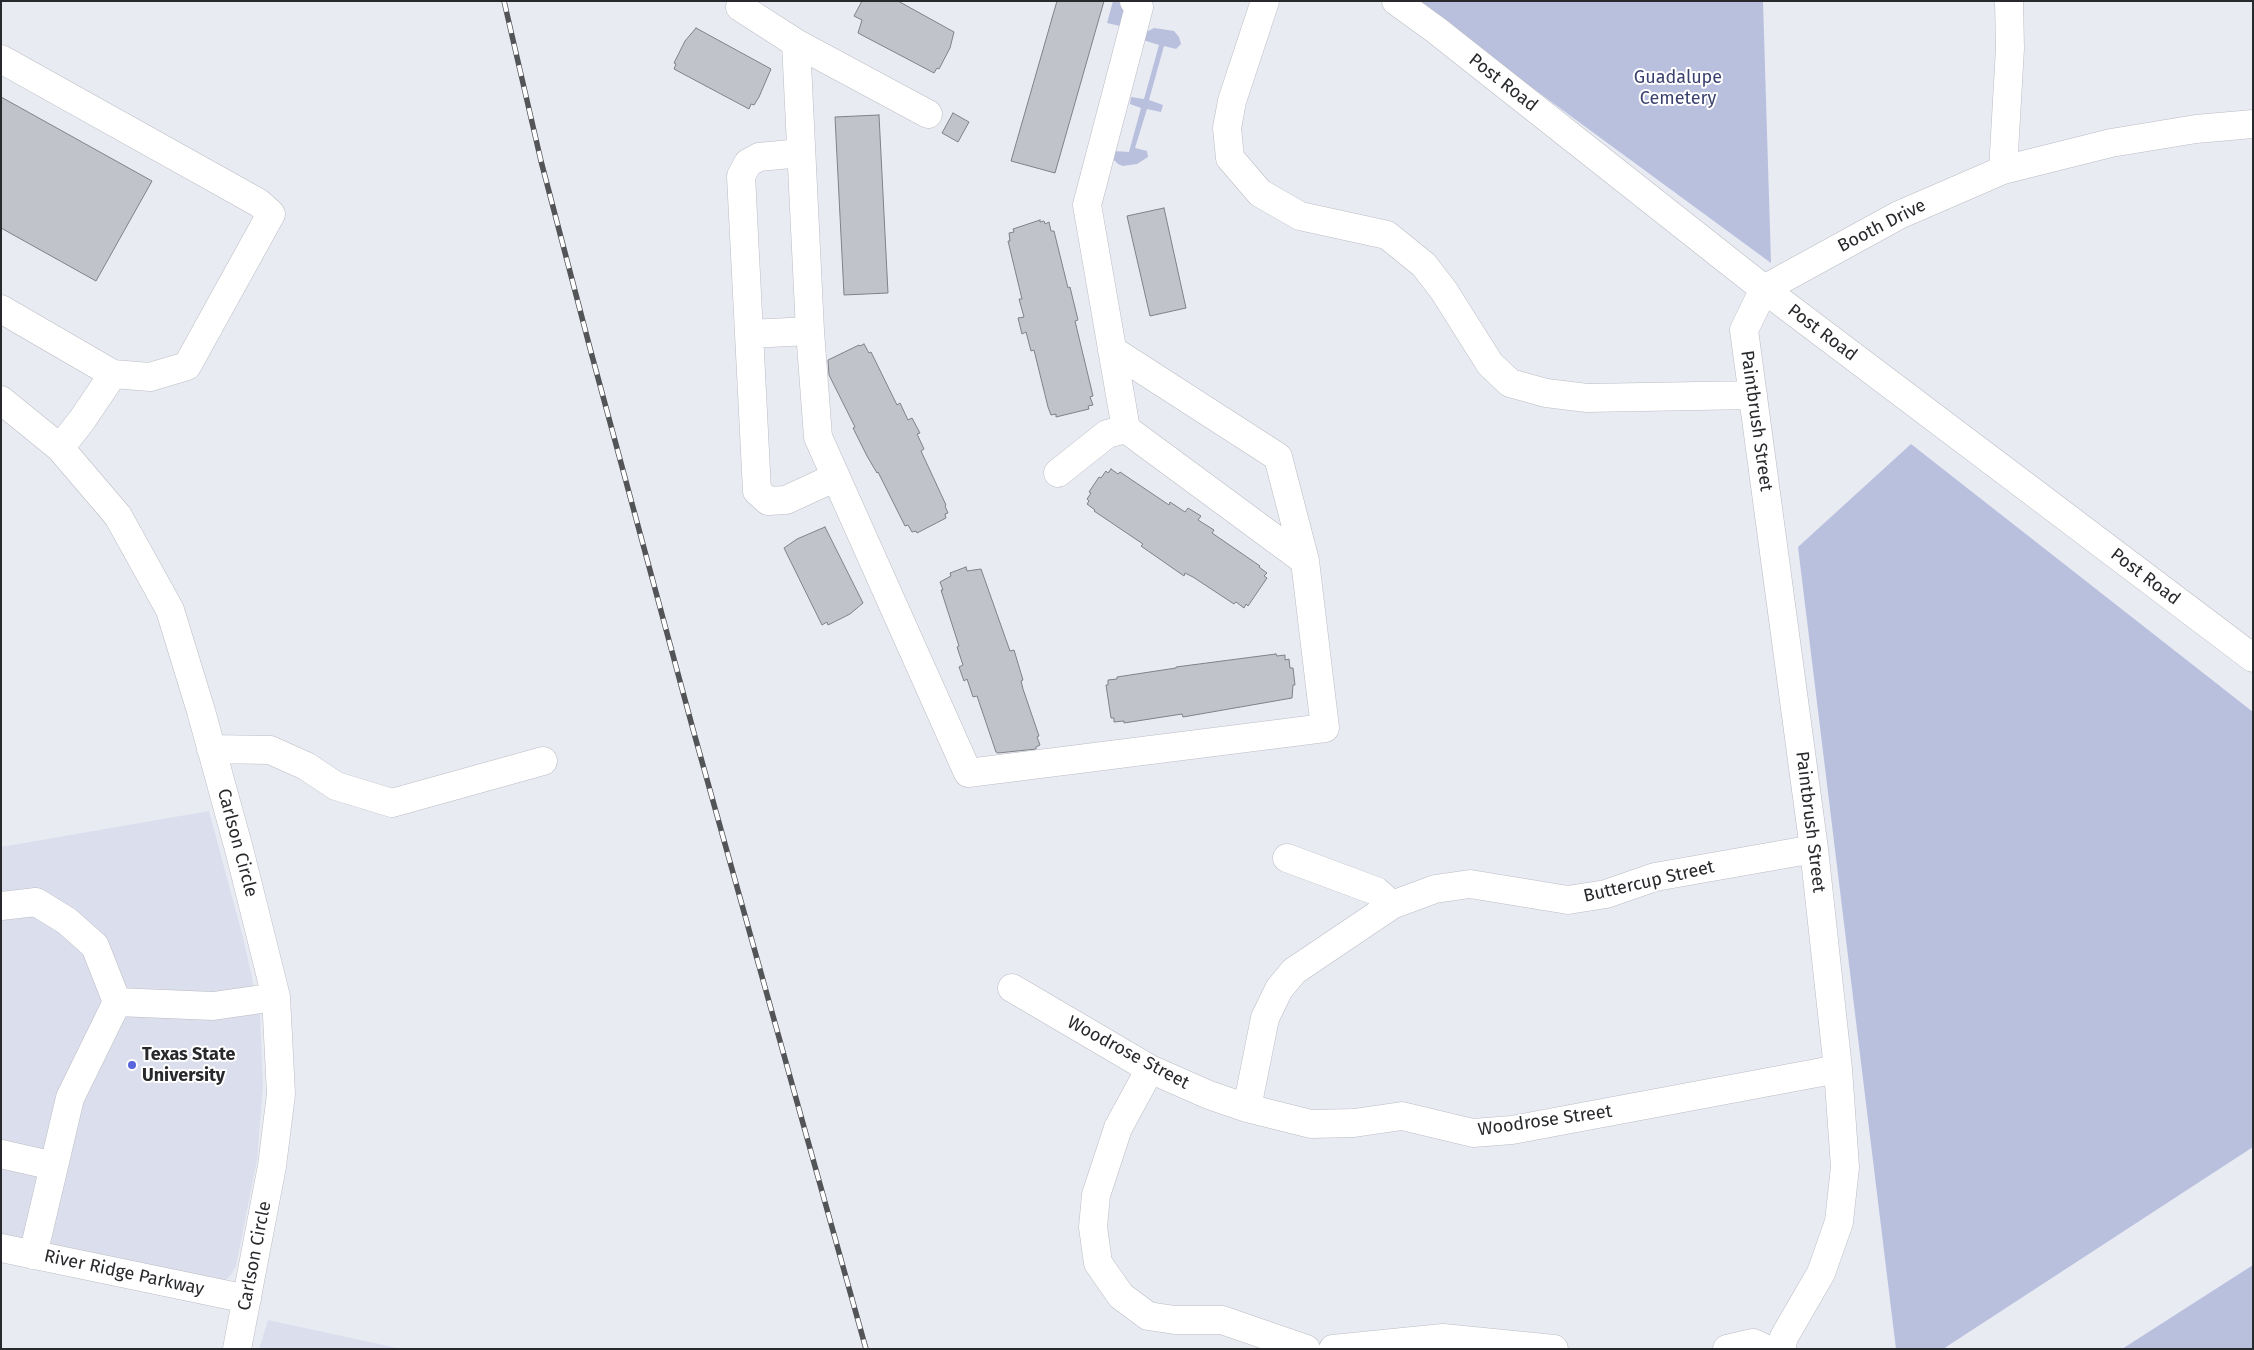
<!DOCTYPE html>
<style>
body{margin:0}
#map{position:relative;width:2254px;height:1350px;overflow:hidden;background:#e9ebf3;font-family:"Fira Sans",sans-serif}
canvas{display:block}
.frame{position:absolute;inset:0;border:2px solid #28292c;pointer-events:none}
</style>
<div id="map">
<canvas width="2254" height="1350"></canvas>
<div class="frame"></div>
</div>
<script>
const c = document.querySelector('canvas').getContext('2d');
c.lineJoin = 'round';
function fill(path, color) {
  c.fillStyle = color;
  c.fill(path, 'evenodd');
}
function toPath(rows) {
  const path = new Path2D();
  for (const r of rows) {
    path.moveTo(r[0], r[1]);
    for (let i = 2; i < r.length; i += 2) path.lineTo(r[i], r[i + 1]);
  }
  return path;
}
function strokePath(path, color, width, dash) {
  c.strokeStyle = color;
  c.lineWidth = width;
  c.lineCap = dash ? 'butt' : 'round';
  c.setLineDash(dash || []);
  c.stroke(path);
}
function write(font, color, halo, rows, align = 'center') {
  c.font = font + ' "Fira Sans",sans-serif';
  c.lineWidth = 4;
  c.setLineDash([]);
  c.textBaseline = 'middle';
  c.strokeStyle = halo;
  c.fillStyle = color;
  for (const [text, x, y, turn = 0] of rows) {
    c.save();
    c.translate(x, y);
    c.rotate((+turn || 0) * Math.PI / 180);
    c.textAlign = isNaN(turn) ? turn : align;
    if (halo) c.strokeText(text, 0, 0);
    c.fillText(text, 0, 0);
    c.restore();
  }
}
fill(toPath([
 [209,811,244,941,260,1015,263,1086,257,1160,236,1266,231,1275,225,1281,1,1242,1,847],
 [268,1320,402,1349,259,1349]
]), '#dbdeed');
fill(toPath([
 [1113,1,1119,1,1124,9,1125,15,1120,26,1107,23],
 [1414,1,1763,1,1771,263],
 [1154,28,1174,31,1179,37,1181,44,1176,49,1164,46,1149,100,1163,105,1161,112,1147,109,1135,148,1147,151,1148,157,1137,164,1123,166,1118,164,1112,158,1114,151,1129,152,1141,108,1130,104,1131,97,1144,99,1159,45,1143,40,1146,32],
 [1911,444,2253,712,2253,1147,1943,1349,1896,1349,1798,547],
 [2253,1265,2253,1349,2122,1349]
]), '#b9c0de');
const building = toPath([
 [862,1,898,1,954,32,950,48,939,69,937,68,934,73,858,33,862,20,854,16,862,1],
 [1057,1,1104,1,1055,173,1011,161,1057,1],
 [696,28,771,69,759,97,754,105,751,104,749,109,674,69,676,64,674,63,685,41,696,28],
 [1,97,152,181,96,281,1,228,1,97],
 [953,113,969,122,958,142,942,133,953,113],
 [879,115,888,293,844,295,835,117,879,115],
 [1164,208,1186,308,1150,316,1127,216,1164,208],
 [1040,220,1040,222,1044,221,1045,224,1049,222,1051,231,1054,231,1068,288,1070,287,1078,320,1075,321,1093,396,1090,397,1093,405,1088,406,1089,409,1056,417,1056,414,1051,415,1048,407,1034,350,1031,351,1026,332,1022,334,1018,318,1024,317,1019,299,1022,299,1008,241,1010,241,1009,233,1014,232,1013,229,1040,220],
 [864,344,869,353,871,352,897,405,900,403,908,420,912,418,920,433,917,434,924,449,921,451,946,505,945,506,948,513,945,514,946,518,917,533,916,531,912,532,908,525,905,526,878,472,877,473,867,456,853,428,855,427,829,375,828,360,859,345,860,346,864,344],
 [1111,469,1118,474,1120,472,1169,505,1170,502,1185,512,1188,508,1201,516,1198,520,1214,530,1212,533,1260,566,1259,567,1267,573,1264,576,1267,578,1248,606,1246,604,1244,608,1236,602,1234,604,1193,577,1185,573,1184,576,1141,546,1143,544,1094,511,1095,510,1087,504,1089,501,1087,499,1091,493,1089,492,1099,477,1101,478,1106,471,1108,473,1111,469],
 [825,527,863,603,850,614,828,625,827,622,822,625,784,548,797,539,825,527],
 [966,567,967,571,981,569,1010,651,1014,650,1023,680,1021,681,1023,689,1039,736,1037,737,1040,745,1036,747,1036,749,998,753,996,752,977,696,973,697,967,679,964,681,959,667,963,665,957,647,959,646,941,590,943,590,940,582,951,576,950,573,966,567],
 [1276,654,1277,656,1285,655,1285,660,1289,659,1290,668,1293,668,1295,685,1293,685,1292,698,1183,717,1182,714,1124,723,1124,721,1114,722,1114,718,1111,718,1106,685,1108,685,1108,680,1117,679,1117,677,1176,668,1176,667,1276,654]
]);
fill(building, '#c1c3cb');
strokePath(building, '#808188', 1);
const minor = toPath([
 [743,1,740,7,796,43,810,331,818,437,968,773,1325,728,1305,561,1126,429,1087,205,1139,7,1134,1],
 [1265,1,1232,101,1227,128,1230,158,1260,193,1300,216,1387,235,1424,265,1444,291,1490,364,1510,383,1546,393,1587,398,1753,395],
 [1396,1,1436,30,1764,289,2253,658],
 [796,43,928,114],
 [1,59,259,203,271,214,187,366,150,377,113,374],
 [801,153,759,157,748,163,741,176,757,491,768,501,786,500,836,477],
 [2003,170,2010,48,2009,1],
 [1,309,113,374,82,420,60,448],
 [749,334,810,331],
 [1112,350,1278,457,1305,561],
 [1,400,60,448,118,516,170,610,201,711,239,849,276,997,281,1094,272,1166,237,1349],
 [1058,473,1107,434,1126,429],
 [211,749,270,750,306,766,336,786,392,803,543,761],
 [1287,858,1376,891,1392,905],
 [1,906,36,902,67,921,95,946,117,1002],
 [1012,988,1150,1069,1209,1095,1247,1108,1311,1124,1354,1123,1402,1116,1473,1133,1512,1130,1838,1069],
 [1150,1069,1118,1128,1096,1195,1093,1227,1098,1263,1121,1296,1148,1316,1175,1320,1222,1320,1306,1349],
 [1247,1108,1265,1018,1279,989,1294,971,1392,905,1435,889,1470,884,1568,900,1606,894,1655,877,1814,849],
 [1,1154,54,1166],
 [1,1248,247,1299],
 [33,1255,70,1098,117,1002,213,1006,276,997],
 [1333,1349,1443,1338,1554,1349],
 [1727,1349,1753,1343,1766,1349],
 [1781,1349,1784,1337,1821,1273,1839,1222,1845,1167,1838,1069,1814,849,1744,330,1764,289,1899,215,2003,170,2111,143,2196,129,2253,124]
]);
strokePath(minor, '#bbbcc4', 29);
strokePath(minor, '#fff', 28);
const rail = toPath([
 [504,1,541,161,591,352,694,733,866,1349]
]);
strokePath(rail, '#535458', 5.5);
strokePath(rail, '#fff', 4, [11]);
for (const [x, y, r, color] of [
 [132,1065,5,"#5a64db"]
]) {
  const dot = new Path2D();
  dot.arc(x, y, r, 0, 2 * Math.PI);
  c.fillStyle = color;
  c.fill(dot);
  strokePath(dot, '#fff', 2);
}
write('18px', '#3a416e', '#fff', [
 ["Guadalupe",1678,78],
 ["Cemetery",1678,99]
]);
write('18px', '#28292c', '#fff', [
 ["Post Road",1503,83,38],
 ["Booth Drive",1882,226,-27],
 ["Post Road",1822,333,37],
 ["Paintbrush Street",1756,421,82],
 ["Post Road",2145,577,37],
 ["Paintbrush Street",1810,822,83],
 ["Carlson Circle",237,843,75],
 ["Buttercup Street",1649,882,-13],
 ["Woodrose Street",1128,1053,28],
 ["Woodrose Street",1545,1121,-8],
 ["Carlson Circle",255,1256,-79],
 ["River Ridge Parkway",124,1273,12]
]);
write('bold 18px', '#28292c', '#fff', [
 ["Texas State",142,1055],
 ["University",142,1076]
], 'left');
</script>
